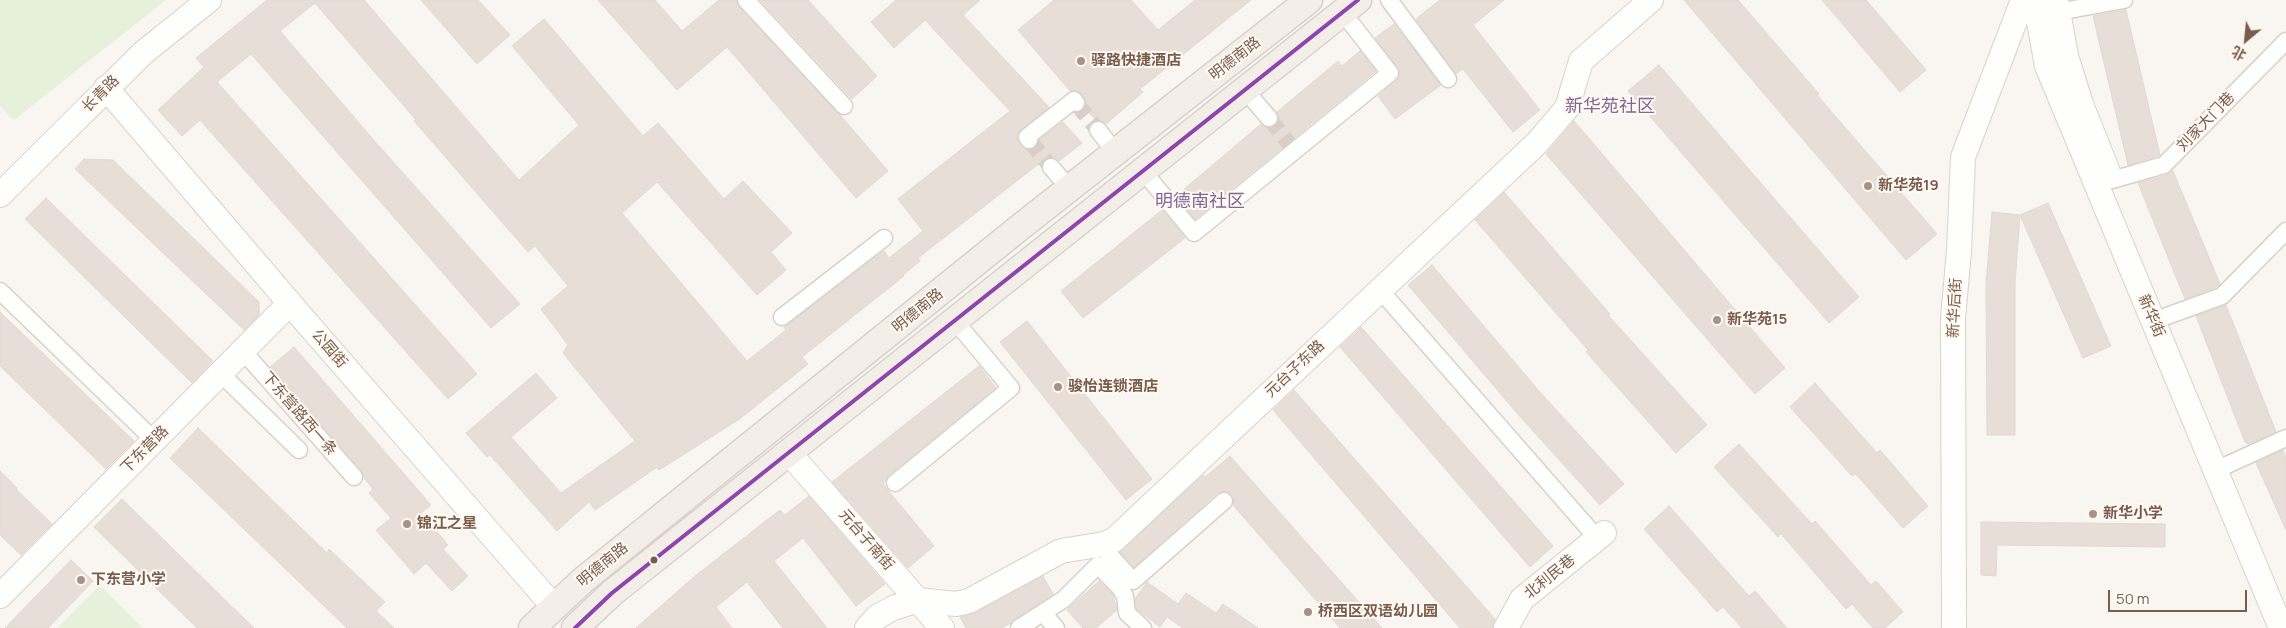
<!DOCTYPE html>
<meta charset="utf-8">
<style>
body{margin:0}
#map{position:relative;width:2286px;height:628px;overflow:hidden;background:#f9f5f0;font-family:Manrope,"Noto Sans SC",sans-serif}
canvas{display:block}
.north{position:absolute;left:2221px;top:15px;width:50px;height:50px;-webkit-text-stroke:4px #fffaf3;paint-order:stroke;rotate:208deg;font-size:14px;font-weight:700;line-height:20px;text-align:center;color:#7a5c4d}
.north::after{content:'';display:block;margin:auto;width:18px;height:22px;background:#7a5c4d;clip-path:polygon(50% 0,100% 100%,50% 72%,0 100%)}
.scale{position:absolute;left:2108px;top:590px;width:139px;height:22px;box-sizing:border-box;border:2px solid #7a5c4d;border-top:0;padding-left:6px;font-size:15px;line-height:18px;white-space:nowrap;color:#7a5c4d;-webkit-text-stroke:4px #fffaf3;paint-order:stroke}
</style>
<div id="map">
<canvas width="2286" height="628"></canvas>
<div class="north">北</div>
<div class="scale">50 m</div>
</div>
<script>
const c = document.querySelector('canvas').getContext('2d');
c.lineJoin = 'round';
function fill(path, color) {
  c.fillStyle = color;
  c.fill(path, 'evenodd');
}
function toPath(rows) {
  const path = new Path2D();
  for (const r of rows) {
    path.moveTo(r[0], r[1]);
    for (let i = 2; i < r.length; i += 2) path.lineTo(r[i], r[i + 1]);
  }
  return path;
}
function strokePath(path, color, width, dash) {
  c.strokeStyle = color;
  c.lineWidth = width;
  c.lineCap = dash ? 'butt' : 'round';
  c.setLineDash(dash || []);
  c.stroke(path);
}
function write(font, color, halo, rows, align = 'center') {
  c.font = font + ' Manrope,"Noto Sans SC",sans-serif';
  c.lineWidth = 4;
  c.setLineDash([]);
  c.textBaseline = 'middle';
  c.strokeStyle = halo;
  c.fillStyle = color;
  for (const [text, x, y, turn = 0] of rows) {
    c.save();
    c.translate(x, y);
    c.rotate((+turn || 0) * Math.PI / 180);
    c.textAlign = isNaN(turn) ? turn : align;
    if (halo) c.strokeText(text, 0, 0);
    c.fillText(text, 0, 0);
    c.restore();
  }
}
fill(toPath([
 [0,0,166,0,14,120,0,106],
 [100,585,143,628,57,628]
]), '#e7f0db');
const building = toPath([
 [267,0,364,0,519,180,579,125,512,46,544,19,643,136,658,123,724,199,743,181,792,233,771,252,786,270,757,295,657,182,622,213,747,361,786,330,784,327,884,251,889,258,923,231,898,199,1010,111,925,20,894,48,871,22,896,0,980,0,963,15,1049,107,1018,133,1017,138,1021,146,1025,149,1034,149,1039,140,1063,122,1082,143,1059,161,1054,157,1045,159,918,258,920,261,903,275,904,276,802,357,808,364,741,418,659,470,657,467,595,510,589,502,557,531,490,455,487,457,466,433,536,373,557,398,511,437,561,493,635,441,563,353,568,345,541,309,568,286,535,246,528,252,414,121,416,120,315,3,280,31,371,137,520,304,491,328,251,54,217,82,477,374,448,399,200,120,182,136,158,110,204,67,196,58,267,0],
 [421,0,478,0,510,35,477,64,421,0],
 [598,0,655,0,682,31,719,0,736,0,739,7,841,116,888,171,856,198,727,47,677,90,598,0],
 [760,0,808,0,877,76,852,99,760,0],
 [1054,0,1131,0,1158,30,1195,0,1251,0,1140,89,1143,92,1106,124,1101,121,1096,120,1085,108,1086,102,1082,94,1078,91,1070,91,1018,30,1054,0],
 [1440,0,1504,0,1473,25,1540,110,1513,132,1463,69,1456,74,1416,19,1440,0],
 [1684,0,1738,0,1819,94,1817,95,1937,234,1906,260,1684,0],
 [1822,0,1866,0,1926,70,1900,92,1822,0],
 [2126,10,2160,155,2128,165,2093,16,2126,10],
 [1394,24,1441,85,1395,119,1378,96,1397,80,1400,71,1375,38,1394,24],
 [1360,51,1376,71,1195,219,1176,196,1261,124,1266,128,1275,126,1279,121,1277,112,1338,61,1342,66,1360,51],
 [1659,65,1859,297,1829,323,1628,91,1659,65],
 [1574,121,1785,368,1755,394,1546,154,1574,121],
 [84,159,113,160,259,302,259,315,244,330,75,169,84,159],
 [2173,171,2220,284,2216,287,2185,299,2138,183,2167,175,2173,171],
 [1504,192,1610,314,1608,315,1707,425,1676,453,1586,352,1588,350,1475,220,1504,192],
 [46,198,213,361,192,383,25,219,46,198],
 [2048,203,2111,346,2083,358,2020,215,2048,203],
 [1162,210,1185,238,1083,318,1061,291,1162,210],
 [1992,212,2020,215,2015,283,2015,435,1987,435,1986,283,1992,212],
 [1432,265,1539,391,1624,484,1600,505,1516,412,1408,285,1432,265],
 [2226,305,2276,432,2248,444,2245,442,2196,316,2226,305],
 [0,312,134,441,106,469,0,366,0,312],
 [1027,321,1152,479,1126,500,1000,342,1027,321],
 [1361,327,1553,546,1530,567,1340,347,1361,327],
 [294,347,431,505,421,513,448,545,443,549,468,576,452,591,426,563,414,574,376,530,391,518,369,493,373,489,364,478,362,471,270,367,294,347],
 [979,366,996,388,889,475,883,484,934,546,908,568,832,482,979,366],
 [1815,383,1877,453,1880,450,1928,506,1903,528,1856,474,1852,476,1790,407,1815,383],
 [1294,390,1495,619,1492,628,1460,628,1273,410,1294,390],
 [198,428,327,553,329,549,385,602,376,611,394,628,347,628,170,458,198,428],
 [1739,444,1812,524,1815,521,1871,585,1876,581,1903,612,1885,628,1873,628,1852,604,1846,609,1781,534,1778,537,1714,467,1739,444],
 [2283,450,2286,458,2286,530,2256,463,2283,450],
 [1230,456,1327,566,1382,628,1340,628,1233,505,1234,499,1227,491,1217,493,1134,567,1120,552,1203,475,1205,477,1230,456],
 [0,471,17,488,16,489,52,524,21,555,0,535,0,471],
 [809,496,885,584,856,606,803,538,774,561,827,628,783,628,747,582,716,607,732,628,636,628,695,576,780,510,785,515,809,496],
 [122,499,221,596,254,628,197,628,94,527,122,499],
 [1669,506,1749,596,1755,591,1787,628,1742,628,1723,607,1717,612,1644,529,1669,506],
 [1981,522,2165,524,2165,547,1997,545,1996,576,1981,575,1981,522],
 [71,560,93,581,48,628,5,628,71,560],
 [1043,576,1053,594,1011,623,1001,628,966,628,960,617,975,613,1043,576],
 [1099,581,1113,595,1117,610,1096,628,1083,628,1067,610,1099,581],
 [1147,582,1178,604,1186,593,1216,613,1223,604,1258,628,1183,628,1167,617,1160,627,1136,608,1135,599,1147,582]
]);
fill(building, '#e6ded7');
strokePath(building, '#e2d8d2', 1);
strokePath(toPath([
 [1076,103,1098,130],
 [1269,118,1291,146],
 [1029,140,1051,167]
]), '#d9cfc7', 16, [16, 8]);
const street = toPath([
 [746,0,844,106],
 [1389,0,1448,79],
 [2058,12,2124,0],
 [1245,90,1269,118],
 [1098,130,1115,152],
 [1029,140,1027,137,1074,100,1076,103],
 [1051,167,1070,189],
 [1143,171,1194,233,1390,73,1343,13],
 [2112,180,2164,165,2286,41],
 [1380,290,1597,538],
 [0,291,154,440],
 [2167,316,2222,296,2286,231],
 [782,317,884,238],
 [243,351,354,477],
 [220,373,299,450],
 [2227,465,2286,438],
 [895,483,1011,388,955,321],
 [1100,544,1133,581,1224,501],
 [1043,613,1056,628],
 [1019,628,1064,599,1098,565,1121,589,1125,596,1127,613,1143,628]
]);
const secondary = toPath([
 [2035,0,2047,66,2281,628],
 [2056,0,2066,56,2081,104,2108,172],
 [106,88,306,322,554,607],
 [0,195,143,53,209,0],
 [789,453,942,628],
 [0,596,290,303],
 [867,628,877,617,893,608,918,600,956,604,969,601,1061,551,1104,544,1114,540,1537,143,1567,108,1581,61,1651,0],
 [1506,628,1522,599,1604,533],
 [1954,628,1953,318,1959,251,1963,157,2023,0]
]);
const primary = toPath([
 [532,628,582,581,1019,228,1309,0],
 [575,628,612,593,1358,0]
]);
strokePath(street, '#d7d1cb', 19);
strokePath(secondary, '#d9d2cb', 26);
strokePath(primary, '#dad1cc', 29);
strokePath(street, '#fefefd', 16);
strokePath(secondary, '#fefefd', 24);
strokePath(primary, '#f3eee8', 26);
strokePath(toPath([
 [575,628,612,593,1358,0]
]), '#8e44ad', 4);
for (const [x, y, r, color] of [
 [1081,61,5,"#a69286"],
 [1868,186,5,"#a69286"],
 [1717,320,5,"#a69286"],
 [1058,387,5,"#a69286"],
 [2093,514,5,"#a69286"],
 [407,524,5,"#a69286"],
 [654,560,4.5,"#7a5c4d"],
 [81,580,5,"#a69286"],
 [1308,612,5,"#a69286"]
]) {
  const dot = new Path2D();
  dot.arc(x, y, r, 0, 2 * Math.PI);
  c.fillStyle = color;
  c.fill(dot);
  strokePath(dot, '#fffaf3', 2);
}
write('15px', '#7a5c4d', '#fffaf3', [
 ["明德南路",1235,59,-38],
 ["长青路",101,94,-45],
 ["刘家大门巷",2206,122,-46],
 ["新华后街",1955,308,-87],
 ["明德南路",918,311,-39],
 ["新华街",2151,316,67],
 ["公园街",329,349,49],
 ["元台子东路",1295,369,-43],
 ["下东营路西一条",299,414,49],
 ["下东营路",145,450,-45],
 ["元台子南街",866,540,49],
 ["明德南路",603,565,-39],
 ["北利民巷",1550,577,-39]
]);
write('bold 15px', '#7a5c4d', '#fffaf3', [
 ["驿路快捷酒店",1091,61],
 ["新华苑19",1878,186],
 ["新华苑15",1727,320],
 ["骏怡连锁酒店",1068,387],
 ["新华小学",2103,514],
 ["锦江之星",417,524],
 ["下东营小学",91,580],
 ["桥西区双语幼儿园",1318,612]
], 'left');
write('18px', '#846695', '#fffaf3', [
 ["新华苑社区",1610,107],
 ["明德南社区",1200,202]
]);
</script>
